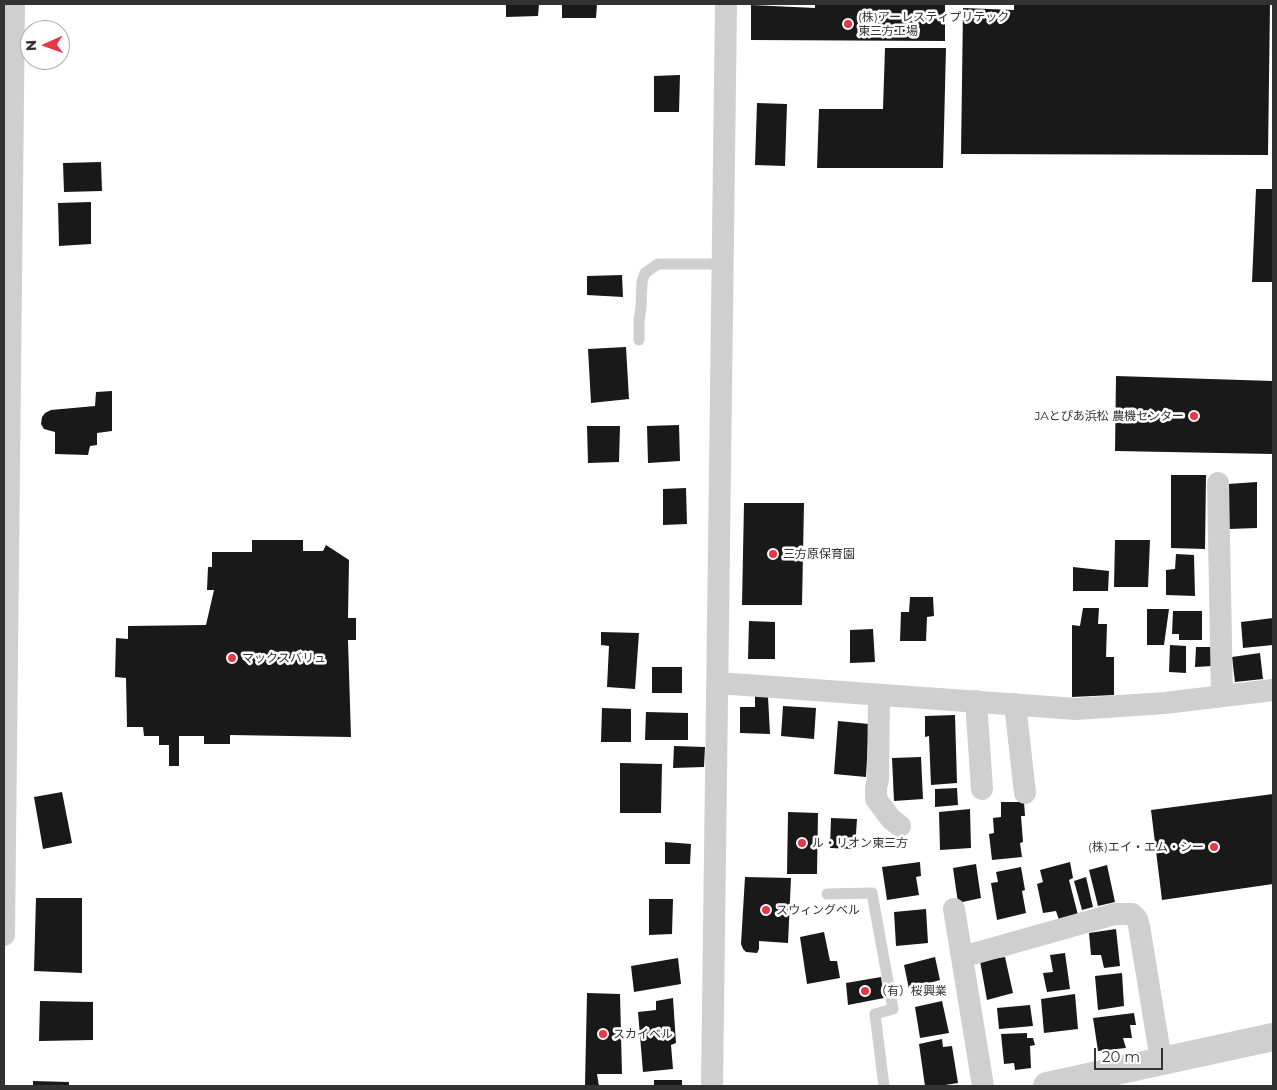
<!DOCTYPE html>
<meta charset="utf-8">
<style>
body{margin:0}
#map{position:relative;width:1277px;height:1090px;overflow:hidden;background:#fff;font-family:Montserrat,sans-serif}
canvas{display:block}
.frame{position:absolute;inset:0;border:5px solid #323232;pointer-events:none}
.north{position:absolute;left:20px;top:20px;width:50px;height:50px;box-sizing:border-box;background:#fff;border:1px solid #adadad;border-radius:50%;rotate:268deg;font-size:14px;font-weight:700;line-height:20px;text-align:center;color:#323232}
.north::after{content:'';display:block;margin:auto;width:18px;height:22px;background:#e63748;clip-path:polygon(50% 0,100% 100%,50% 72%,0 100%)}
.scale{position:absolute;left:1094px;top:1048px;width:69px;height:22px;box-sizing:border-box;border:2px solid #323232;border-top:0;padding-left:6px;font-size:15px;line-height:18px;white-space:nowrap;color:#323232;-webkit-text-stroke:4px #fff;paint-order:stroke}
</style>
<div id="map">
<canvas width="1277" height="1090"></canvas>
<div class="frame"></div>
<div class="north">N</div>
<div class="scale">20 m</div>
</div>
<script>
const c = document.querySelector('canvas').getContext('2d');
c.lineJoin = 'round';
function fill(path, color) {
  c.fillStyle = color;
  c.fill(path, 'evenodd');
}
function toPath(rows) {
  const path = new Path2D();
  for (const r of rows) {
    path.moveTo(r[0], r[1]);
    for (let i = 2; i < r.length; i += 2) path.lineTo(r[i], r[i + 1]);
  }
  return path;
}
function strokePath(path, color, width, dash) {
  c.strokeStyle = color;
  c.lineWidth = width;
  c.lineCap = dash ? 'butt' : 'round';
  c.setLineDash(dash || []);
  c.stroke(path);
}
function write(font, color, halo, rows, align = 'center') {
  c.font = font + ' Montserrat,"Noto Sans JP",sans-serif';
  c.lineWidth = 5;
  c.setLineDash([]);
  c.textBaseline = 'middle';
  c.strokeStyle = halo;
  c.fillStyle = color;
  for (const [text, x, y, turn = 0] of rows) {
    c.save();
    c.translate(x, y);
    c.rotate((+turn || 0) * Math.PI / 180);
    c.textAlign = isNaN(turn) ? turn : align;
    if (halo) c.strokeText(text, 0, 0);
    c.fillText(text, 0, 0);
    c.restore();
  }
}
fill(toPath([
 [506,4,539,4,538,16,506,17],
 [562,4,597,4,596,18,562,18],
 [815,4,945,4,945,41,751,40,751,5,815,8],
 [1014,4,1270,4,1268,155,961,154,963,8,1014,10],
 [885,48,946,48,943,168,817,168,819,109,883,109],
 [680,75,679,112,654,112,654,76],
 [757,103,787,104,785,166,755,165],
 [101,162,102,191,64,192,63,163],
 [1256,189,1273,189,1273,282,1252,282],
 [91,202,91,244,59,246,58,203],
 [622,275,623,297,587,295,587,276],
 [626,347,629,399,591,403,588,349],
 [1116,376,1273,381,1273,454,1115,451],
 [112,391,112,431,97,433,97,445,90,446,88,455,55,454,55,432,44,429,41,424,42,417,45,413,51,410,95,406,96,392],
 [679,425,680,461,648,463,647,426],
 [587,426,620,426,619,462,588,463],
 [1171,475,1206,475,1205,549,1171,548],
 [1257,482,1257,528,1229,529,1228,484],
 [686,488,687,524,663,525,663,489],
 [744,503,804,503,802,605,742,605],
 [252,540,303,540,303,551,323,551,326,545,349,560,348,618,356,618,356,640,348,640,351,737,230,735,230,744,204,744,204,736,179,736,179,766,169,766,169,745,159,745,159,736,144,736,143,727,127,727,126,678,115,677,116,638,128,639,128,626,206,625,214,590,207,590,208,567,212,567,212,552,252,552],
 [1115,540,1150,540,1148,587,1114,587],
 [1176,554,1194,555,1195,596,1166,595,1166,570,1175,569],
 [1073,567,1109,571,1108,591,1073,591],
 [910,597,933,597,934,616,927,617,926,641,900,641,901,612,909,612],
 [1083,608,1099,608,1098,624,1107,624,1106,657,1114,657,1114,695,1072,697,1072,625,1080,626],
 [1147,609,1169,609,1164,645,1147,645],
 [1173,611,1202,611,1202,640,1179,640,1179,634,1172,634],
 [1273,618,1273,645,1243,648,1241,622],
 [749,621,775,622,775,659,748,659],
 [873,629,875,662,850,663,850,630],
 [601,632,639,633,635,689,607,687,609,646,601,645],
 [1170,645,1186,646,1186,673,1169,672],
 [1196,647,1213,647,1213,666,1195,667],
 [1260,653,1263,679,1235,682,1232,657],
 [652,667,682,667,682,693,652,693],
 [755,696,768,697,770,734,740,733,740,707,755,707],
 [783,706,816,708,814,739,781,736],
 [602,708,631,709,631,742,601,742],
 [646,712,688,713,688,740,645,740],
 [955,715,957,783,931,785,929,736,925,737,925,716],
 [838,721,869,724,866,777,834,774],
 [674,746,705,747,704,767,673,768],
 [921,757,923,799,894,801,892,758],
 [620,763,662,764,661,813,620,813],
 [957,788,958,805,935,807,935,789],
 [62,792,72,843,43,849,34,797],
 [1273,794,1273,884,1162,900,1151,810],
 [1001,802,1024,802,1025,816,1021,816,1023,842,1020,843,1022,857,992,860,989,834,994,833,993,818,1001,817],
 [970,809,971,848,940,850,939,812],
 [788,812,818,813,817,874,787,874],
 [831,818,857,819,855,849,830,848],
 [665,842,691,844,690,864,665,864],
 [920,862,921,876,916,877,919,895,887,900,882,867],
 [1070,862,1073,878,1069,880,1078,915,1059,920,1056,911,1043,913,1037,884,1043,882,1040,870],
 [976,864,981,898,958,903,953,868],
 [1107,865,1115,902,1098,906,1089,870],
 [1021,867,1025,890,1022,891,1026,913,997,920,991,883,998,882,996,872],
 [745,877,791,878,788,943,759,941,759,949,757,953,746,952,743,949,741,944],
 [1086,877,1093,907,1082,910,1074,881],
 [36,898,82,898,82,973,34,971],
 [649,899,673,899,672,934,649,935],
 [926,909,928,943,896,946,894,912],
 [1116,929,1120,966,1104,968,1101,955,1091,955,1089,933],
 [824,932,830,961,837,961,840,978,807,984,800,937],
 [1065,953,1070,989,1047,992,1043,973,1053,972,1050,955],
 [935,957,940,980,909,989,904,965],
 [1005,957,1013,993,987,1000,980,961],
 [678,958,681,984,634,992,631,966],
 [1122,973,1124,1006,1098,1010,1095,976],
 [881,977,884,998,848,1005,846,983],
 [587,993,620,994,622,1074,597,1074,599,1086,585,1085],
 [1075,994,1078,1029,1044,1033,1041,999],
 [673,998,676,1043,671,1045,673,1069,643,1072,638,1012,656,1010,656,1001],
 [40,1001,93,1002,93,1040,39,1041],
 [942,1001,949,1033,920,1038,915,1007],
 [1030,1005,1033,1026,999,1029,997,1008],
 [1134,1013,1136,1025,1130,1025,1132,1038,1123,1038,1126,1048,1098,1051,1093,1018],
 [1027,1033,1027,1038,1033,1038,1035,1045,1030,1046,1031,1068,1015,1070,1014,1063,1004,1064,1001,1034],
 [942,1039,943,1047,952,1046,958,1083,939,1086,925,1086,919,1044],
 [654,1080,682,1080,682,1086,654,1086],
 [33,1081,69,1082,69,1086,33,1086]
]), '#191919');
strokePath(toPath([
 [639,340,639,321,641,307,642,282,645,273,658,264,722,264],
 [827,894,872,893,893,1009,875,1014,884,1086]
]), '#cfcfcf', 11);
strokePath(toPath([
 [1218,483,1222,696],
 [718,683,1076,709,1165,703,1273,690],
 [879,695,878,779,876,788,876,799,891,819,900,826],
 [976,701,982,789],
 [1015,704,1025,793],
 [954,909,983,1086],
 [4,935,14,4],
 [962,957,1115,914,1132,914,1137,919,1139,926,1161,1060],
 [712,1086,726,4]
]), '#cfcfcf', 22);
strokePath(toPath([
 [1047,1086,1273,1037]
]), '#cfcfcf', 28);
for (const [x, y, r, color] of [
 [848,24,5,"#e63748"],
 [1194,416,5,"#e63748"],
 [773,554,5,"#e63748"],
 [232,658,5,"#e63748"],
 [802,843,5,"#e63748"],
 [1214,847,5,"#e63748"],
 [766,910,5,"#e63748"],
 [865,991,5,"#e63748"],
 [603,1034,5,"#e63748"]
]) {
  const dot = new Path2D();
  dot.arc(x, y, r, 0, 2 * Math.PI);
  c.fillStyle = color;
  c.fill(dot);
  strokePath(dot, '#fff', 2);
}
write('12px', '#323232', '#fff', [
 ["(株)アーレスティプリテック",858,17],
 ["東三方工場",858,31],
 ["JAとぴあ浜松 農機センター",1184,416,"right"],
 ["三方原保育園",783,554],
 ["マックスバリュ",242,658],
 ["ル・リオン東三方",812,843],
 ["(株)エイ・エム・シー",1204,847,"right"],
 ["スウィングベル",776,910],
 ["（有）桜興業",875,991],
 ["スカイベル",613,1034]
], 'left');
</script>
